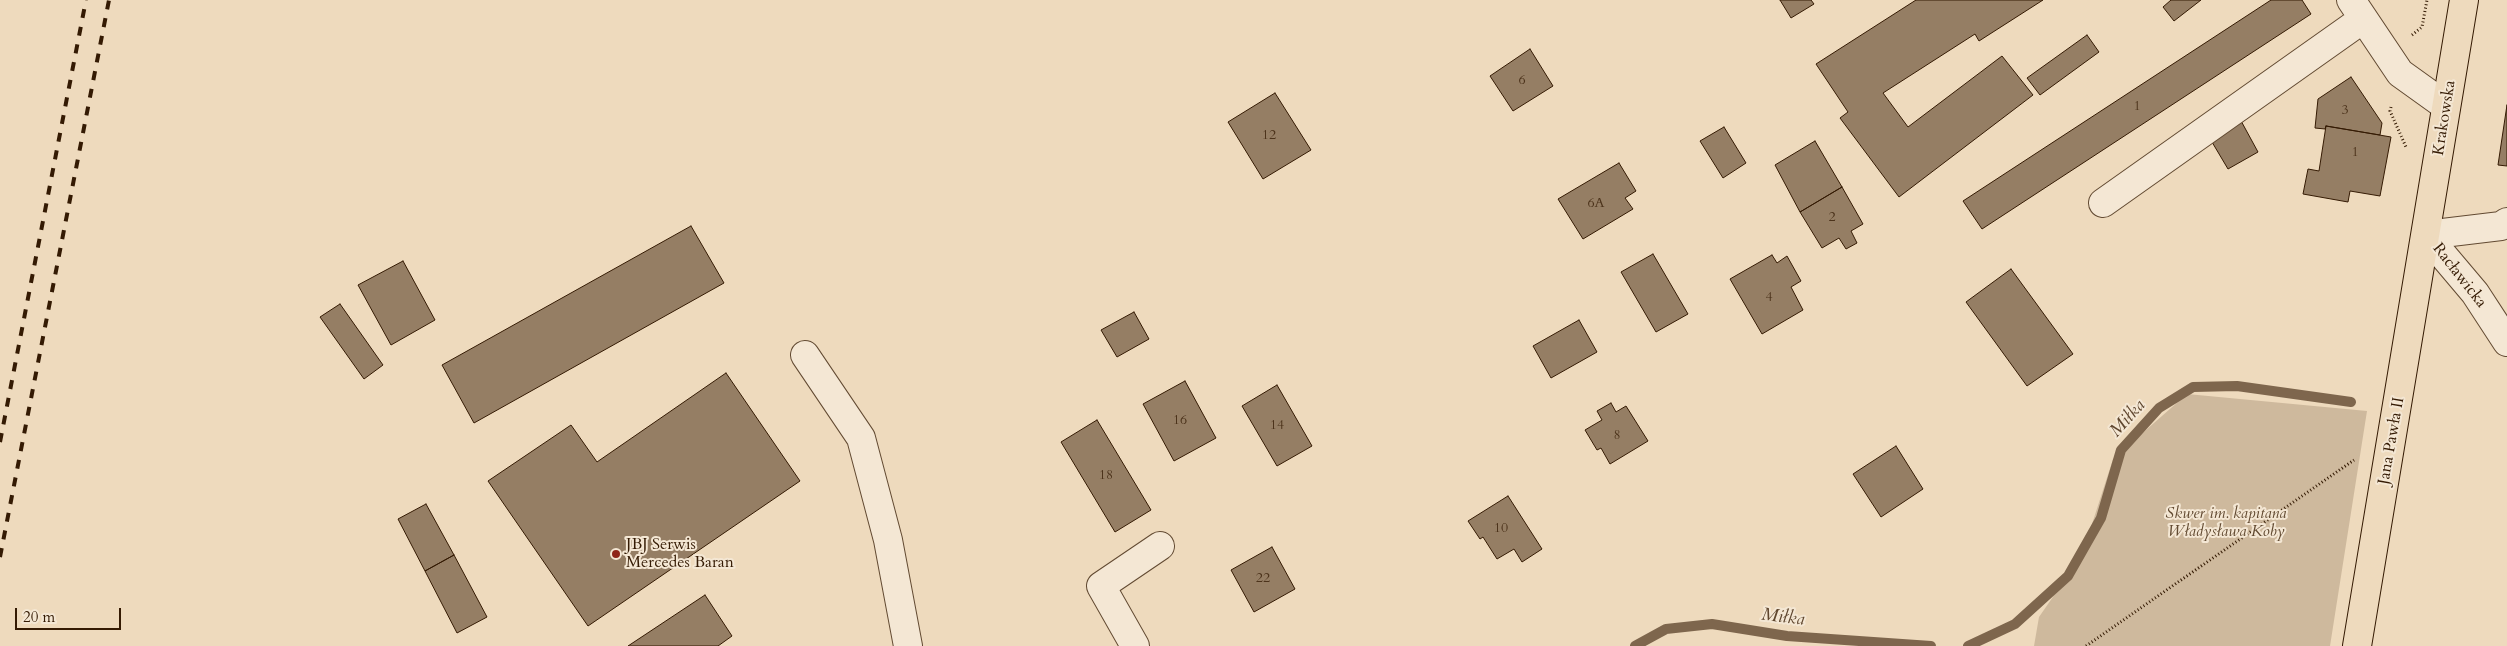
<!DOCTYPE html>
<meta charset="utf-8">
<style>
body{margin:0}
#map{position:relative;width:2507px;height:646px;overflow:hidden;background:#eedabd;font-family:Cardo,serif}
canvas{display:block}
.scale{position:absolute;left:15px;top:608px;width:106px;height:22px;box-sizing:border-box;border:2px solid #341a03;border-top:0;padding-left:6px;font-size:15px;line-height:18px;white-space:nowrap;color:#341a03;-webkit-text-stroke:4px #f4e7d4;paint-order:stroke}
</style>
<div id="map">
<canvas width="2507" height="646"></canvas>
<div class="scale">20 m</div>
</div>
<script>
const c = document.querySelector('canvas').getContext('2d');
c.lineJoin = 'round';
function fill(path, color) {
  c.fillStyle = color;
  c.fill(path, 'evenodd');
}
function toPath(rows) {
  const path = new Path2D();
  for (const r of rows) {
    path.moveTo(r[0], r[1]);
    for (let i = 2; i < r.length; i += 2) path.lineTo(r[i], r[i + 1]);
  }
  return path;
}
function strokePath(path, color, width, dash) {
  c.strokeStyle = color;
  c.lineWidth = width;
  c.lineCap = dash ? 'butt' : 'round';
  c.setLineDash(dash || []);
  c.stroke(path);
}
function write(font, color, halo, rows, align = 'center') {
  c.font = font + ' Cardo,serif';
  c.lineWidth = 4;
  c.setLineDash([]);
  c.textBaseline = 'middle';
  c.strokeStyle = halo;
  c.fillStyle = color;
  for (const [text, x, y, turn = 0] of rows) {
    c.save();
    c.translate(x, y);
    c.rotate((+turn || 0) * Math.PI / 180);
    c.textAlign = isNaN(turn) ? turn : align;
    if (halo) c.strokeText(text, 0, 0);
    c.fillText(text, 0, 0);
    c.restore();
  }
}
fill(toPath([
 [2187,394,2367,411,2330,646,2034,646,2039,617,2082,555,2113,459]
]), '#ceb99d');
strokePath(toPath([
 [1635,646,1666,629,1712,624,1787,636,1931,646],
 [1968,646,2015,624,2068,576,2101,518,2121,450,2159,408,2193,387,2237,386,2351,402]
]), '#7e664d', 10);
const building = toPath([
 [1780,0,1811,0,1814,4,1791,18,1780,0],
 [1916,0,2043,0,1979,41,1975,34,1883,93,1908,127,2002,56,2033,95,1899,197,1840,118,1848,112,1816,64,1916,0],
 [2171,0,2201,0,2174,21,2163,7,2171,0],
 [2271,0,2302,0,2311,14,1982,229,1963,201,2271,0],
 [2087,35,2099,52,2040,95,2027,78,2087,35],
 [1530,49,1553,86,1513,111,1490,76,1530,49],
 [2351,77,2382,123,2380,135,2326,126,2325,129,2315,128,2318,99,2351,77],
 [1275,93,1311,150,1263,179,1228,122,1275,93],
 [2507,105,2507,166,2498,165,2507,105],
 [2240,119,2258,152,2228,169,2209,137,2240,119],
 [2326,126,2391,137,2380,196,2350,191,2348,202,2303,194,2308,169,2319,171,2326,126],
 [1724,127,1746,163,1723,178,1700,141,1724,127],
 [1815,141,1842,187,1800,212,1775,165,1815,141],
 [1619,163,1636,191,1625,198,1633,209,1583,239,1558,199,1619,163],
 [1842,187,1863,224,1851,231,1857,243,1846,249,1839,238,1822,248,1800,212,1842,187],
 [691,226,724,283,474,423,442,365,691,226],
 [1653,254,1688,314,1656,332,1621,272,1653,254],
 [1772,255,1777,263,1787,256,1801,281,1791,287,1803,310,1762,334,1730,279,1772,255],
 [403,261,435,320,391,345,358,285,403,261],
 [2011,269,2073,354,2027,386,1966,302,2011,269],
 [340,304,383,365,364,379,320,317,340,304],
 [1134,312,1149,339,1117,357,1101,330,1134,312],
 [1579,320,1597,352,1551,378,1533,346,1579,320],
 [726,373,800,481,588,626,488,481,571,425,597,462,726,373],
 [1185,381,1216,438,1174,461,1143,404,1185,381],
 [1277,385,1312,446,1277,466,1242,406,1277,385],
 [1611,403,1616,412,1626,406,1648,441,1610,464,1601,448,1597,450,1585,430,1602,420,1597,411,1611,403],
 [1097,420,1151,510,1115,532,1061,442,1097,420],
 [1896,446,1923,489,1881,517,1853,474,1896,446],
 [1508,496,1542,549,1522,562,1514,549,1497,559,1483,537,1480,539,1468,521,1508,496],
 [426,504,454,555,425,571,398,519,426,504],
 [1272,547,1295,589,1254,612,1231,570,1272,547],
 [454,555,487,617,457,633,425,571,454,555],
 [705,595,732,636,718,646,628,646,705,595]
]);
fill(building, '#957e64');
strokePath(building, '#341a03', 1);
const minor = toPath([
 [2351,0,2400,73,2446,106],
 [2103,203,2363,19],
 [2426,235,2475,293,2507,342],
 [2426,235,2501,226,2507,222],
 [805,355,861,438,888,540,908,646],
 [1135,646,1101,586,1160,546]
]);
const major = toPath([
 [2357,646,2464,0]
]);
strokePath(minor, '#624a32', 30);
strokePath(major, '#341a03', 30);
strokePath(toPath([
 [2412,35,2422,27,2427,0],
 [2391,107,2390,111,2406,147],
 [2086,646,2354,460]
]), '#341a03', 3, [1, 2.5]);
strokePath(minor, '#f4e7d4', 28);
strokePath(major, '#eedabd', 28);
strokePath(toPath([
 [0,442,86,0],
 [0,557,109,0]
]), '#341a03', 4, [9, 9]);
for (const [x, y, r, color] of [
 [616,554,5,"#8f2418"]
]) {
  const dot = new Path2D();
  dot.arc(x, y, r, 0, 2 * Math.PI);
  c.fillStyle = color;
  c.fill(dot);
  strokePath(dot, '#f4e7d4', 2);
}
write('14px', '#4c331b', null, [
 ["6",1522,81],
 ["1",2137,107],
 ["3",2345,111],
 ["12",1269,136],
 ["1",2355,153],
 ["6A",1596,204],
 ["2",1832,218],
 ["4",1769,298],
 ["16",1180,421],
 ["14",1277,426],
 ["8",1617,436],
 ["18",1106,476],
 ["10",1501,529],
 ["22",1263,579]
]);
write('16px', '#341a03', '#f4e7d4', [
 ["Krakowska",2445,118,-81],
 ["Racławicka",2459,276,52],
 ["Jana Pawła II",2392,441,-80]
]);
write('italic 16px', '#624a31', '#f4e7d4', [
 ["Skwer im. kapitana",2226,514],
 ["Władysława Koby",2226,532]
]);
write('16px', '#341a03', '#f4e7d4', [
 ["JBJ Serwis",626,545],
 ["Mercedes Baran",626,563]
], 'left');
write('italic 18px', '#5f462e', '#f4e7d4', [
 ["Miłka",2128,419,-48],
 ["Miłka",1783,618,7]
]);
</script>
